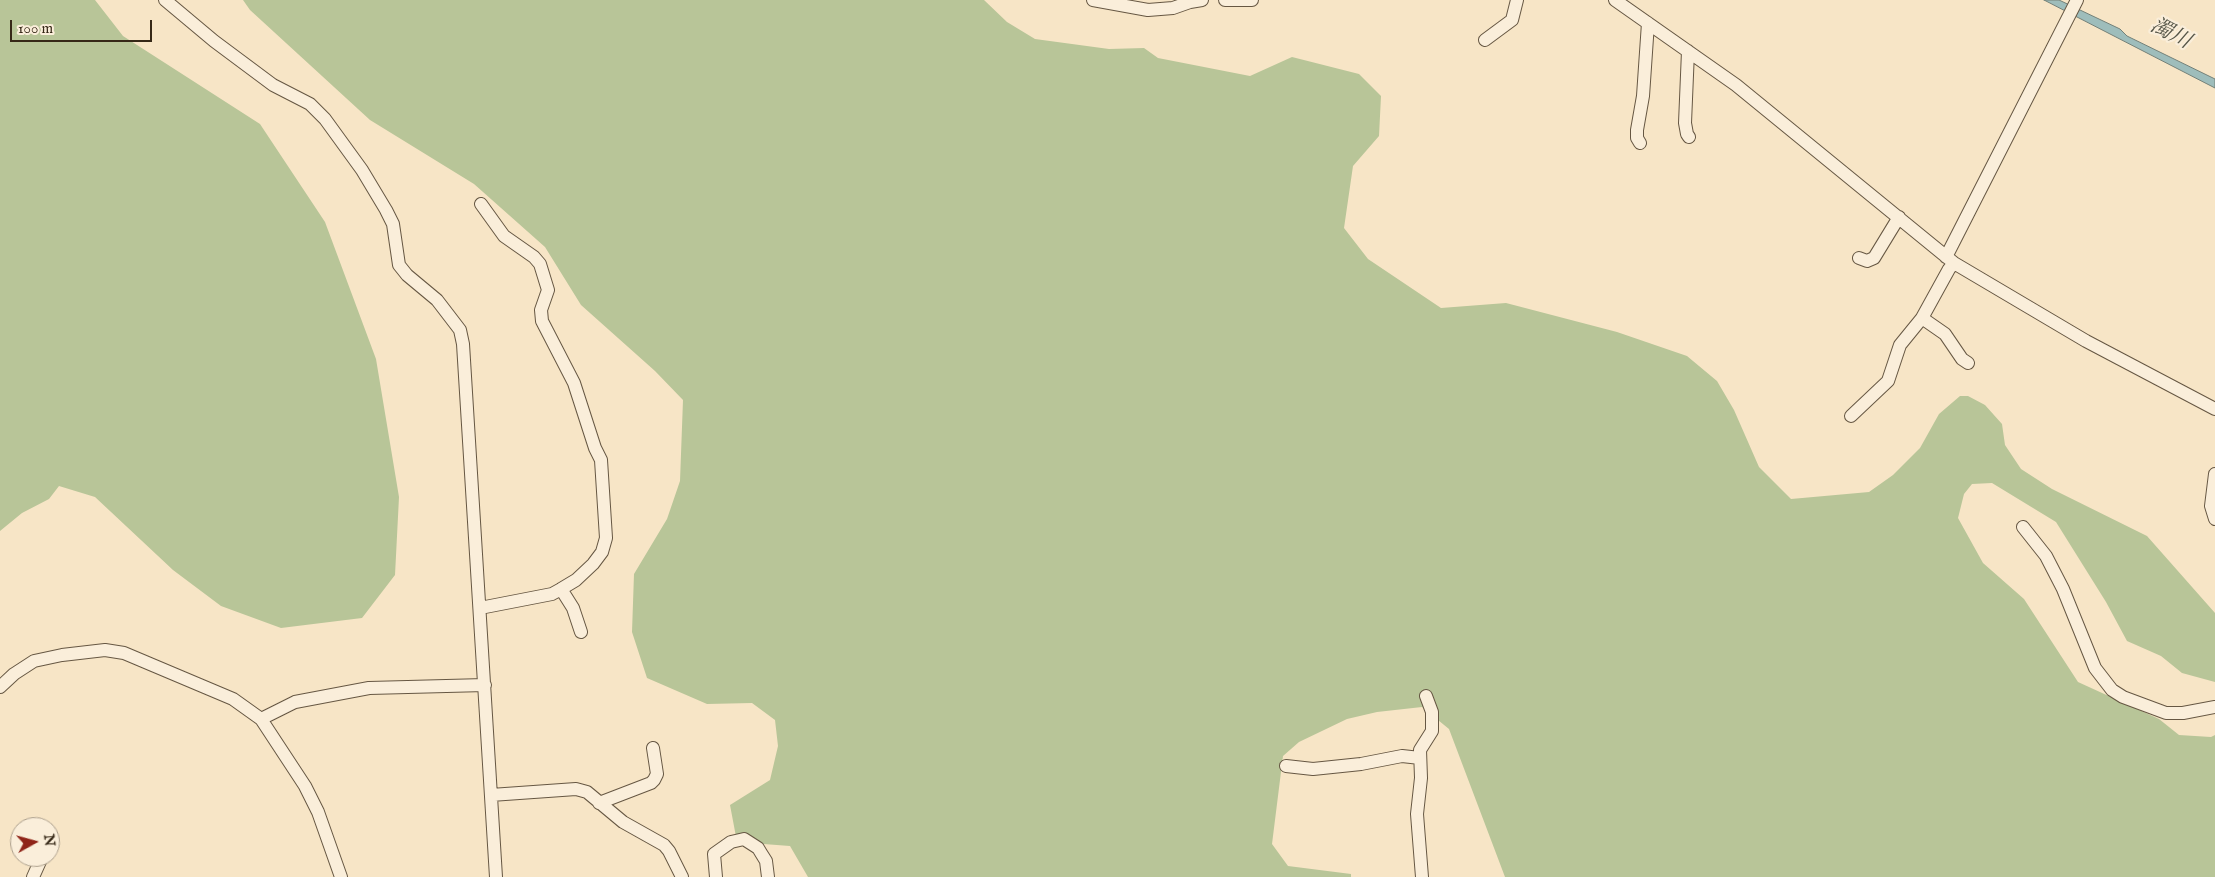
<!DOCTYPE html>
<meta charset="utf-8">
<style>
body{margin:0}
#map{position:relative;width:2215px;height:877px;overflow:hidden;background:#f7e5c6;font-family:"IM FELL English",serif}
canvas{display:block}
.north{position:absolute;left:10px;top:817px;width:50px;height:50px;box-sizing:border-box;background:#faeeda;border:1px solid #ac9f8c;border-radius:50%;rotate:83deg;font-size:14px;font-weight:700;line-height:20px;text-align:center;color:#362817}
.north::after{content:'';display:block;margin:auto;width:18px;height:22px;background:#8f2418;clip-path:polygon(50% 0,100% 100%,50% 72%,0 100%)}
.scale{position:absolute;left:10px;top:20px;width:142px;height:22px;box-sizing:border-box;border:2px solid #362817;border-top:0;padding-left:6px;font-size:15px;line-height:18px;white-space:nowrap;color:#362817;-webkit-text-stroke:4px #faeeda;paint-order:stroke}
</style>
<div id="map">
<canvas width="2215" height="877"></canvas>
<div class="north">N</div>
<div class="scale">100 m</div>
</div>
<script>
const c = document.querySelector('canvas').getContext('2d');
c.lineJoin = 'round';
function fill(path, color) {
  c.fillStyle = color;
  c.fill(path, 'evenodd');
}
function toPath(rows) {
  const path = new Path2D();
  for (const r of rows) {
    path.moveTo(r[0], r[1]);
    for (let i = 2; i < r.length; i += 2) path.lineTo(r[i], r[i + 1]);
  }
  return path;
}
function strokePath(path, color, width, dash) {
  c.strokeStyle = color;
  c.lineWidth = width;
  c.lineCap = dash ? 'butt' : 'round';
  c.setLineDash(dash || []);
  c.stroke(path);
}
function write(font, color, halo, rows, align = 'center') {
  c.font = font + ' "IM FELL English","Noto Serif JP",serif';
  c.lineWidth = 4.5;
  c.setLineDash([]);
  c.textBaseline = 'middle';
  c.strokeStyle = halo;
  c.fillStyle = color;
  for (const [text, x, y, turn = 0] of rows) {
    c.save();
    c.translate(x, y);
    c.rotate((+turn || 0) * Math.PI / 180);
    c.textAlign = isNaN(turn) ? turn : align;
    if (halo) c.strokeText(text, 0, 0);
    c.fillText(text, 0, 0);
    c.restore();
  }
}
fill(toPath([
 [0,0,95,0,123,36,260,124,325,222,376,359,399,497,395,575,362,618,281,628,221,606,173,570,95,497,59,486,49,499,22,513,0,531],
 [243,0,984,0,1007,22,1035,39,1109,49,1144,48,1158,58,1250,76,1292,57,1359,74,1381,96,1379,136,1353,166,1344,228,1368,259,1441,308,1506,303,1617,332,1687,356,1717,381,1734,410,1759,467,1791,499,1869,492,1893,475,1920,448,1939,414,1960,396,1968,396,1985,405,2002,424,2005,445,2021,469,2052,489,2147,536,2215,613,2215,682,2182,673,2161,656,2127,641,2106,602,2056,522,1992,483,1972,484,1964,494,1958,518,1983,563,2024,599,2078,682,2159,719,2179,735,2211,737,2215,735,2215,877,1505,877,1449,729,1422,707,1377,712,1347,719,1299,742,1283,756,1272,844,1288,866,1351,874,1351,877,808,877,790,846,737,842,730,805,770,780,778,746,775,720,752,703,707,704,647,678,632,632,634,574,667,519,680,481,683,400,655,371,581,305,545,247,474,184,370,120,250,10]
]), '#b8c598');
const water = toPath([
 [2044,0,2059,0,2120,29,2127,36,2215,79,2215,88,2044,0]
]);
fill(water, '#9ebdbb');
strokePath(water, '#748179', 1);
const minor = toPath([
 [165,0,214,41,273,85,310,104,325,119,362,170,386,210,393,224,399,265,407,275,437,300,460,330,463,344,496,877],
 [1093,0,1148,10,1173,8,1190,2,1202,0],
 [1225,0,1252,0],
 [1615,0,1736,85,1954,263,2086,341,2215,409],
 [1485,40,1512,20,1517,0],
 [1688,51,1685,123,1687,134,1689,137],
 [1640,143,1637,138,1637,130,1643,96,1648,23],
 [1946,257,2077,0],
 [1859,258,1867,261,1874,258,1899,217],
 [1922,318,1945,334,1962,359,1968,363],
 [1851,416,1888,381,1900,345,1922,318,1949,269,1954,263],
 [2215,474,2211,506,2215,519],
 [2023,527,2046,556,2063,589,2095,668,2112,690,2123,697,2166,713,2183,713,2215,707],
 [561,589,573,608,581,632],
 [480,608,552,594,561,589,576,580,593,564,602,552,606,538,601,460,595,448,574,383,542,321,541,310,548,290,540,264,534,257,504,236,481,204],
 [0,687,14,674,34,661,62,655,105,650,124,653,233,699,261,719,305,786,318,812,341,877],
 [261,719,295,702,369,688,485,685],
 [1286,766,1313,769,1361,764,1402,756,1420,758],
 [491,795,576,789,587,792,623,822,664,845,669,851,682,877],
 [599,803,651,783,654,780,657,774,653,748],
 [33,877,42,857],
 [716,877,714,854,731,842,744,839,758,848,761,853,766,861,768,877],
 [1422,877,1417,814,1421,778,1420,750,1432,731,1432,712,1426,696]
]);
strokePath(minor, '#665743', 14);
strokePath(minor, '#faeeda', 12);
write('italic 21px', '#555548', '#faeeda', [
 ["濁川",2170,35,27]
]);
</script>
